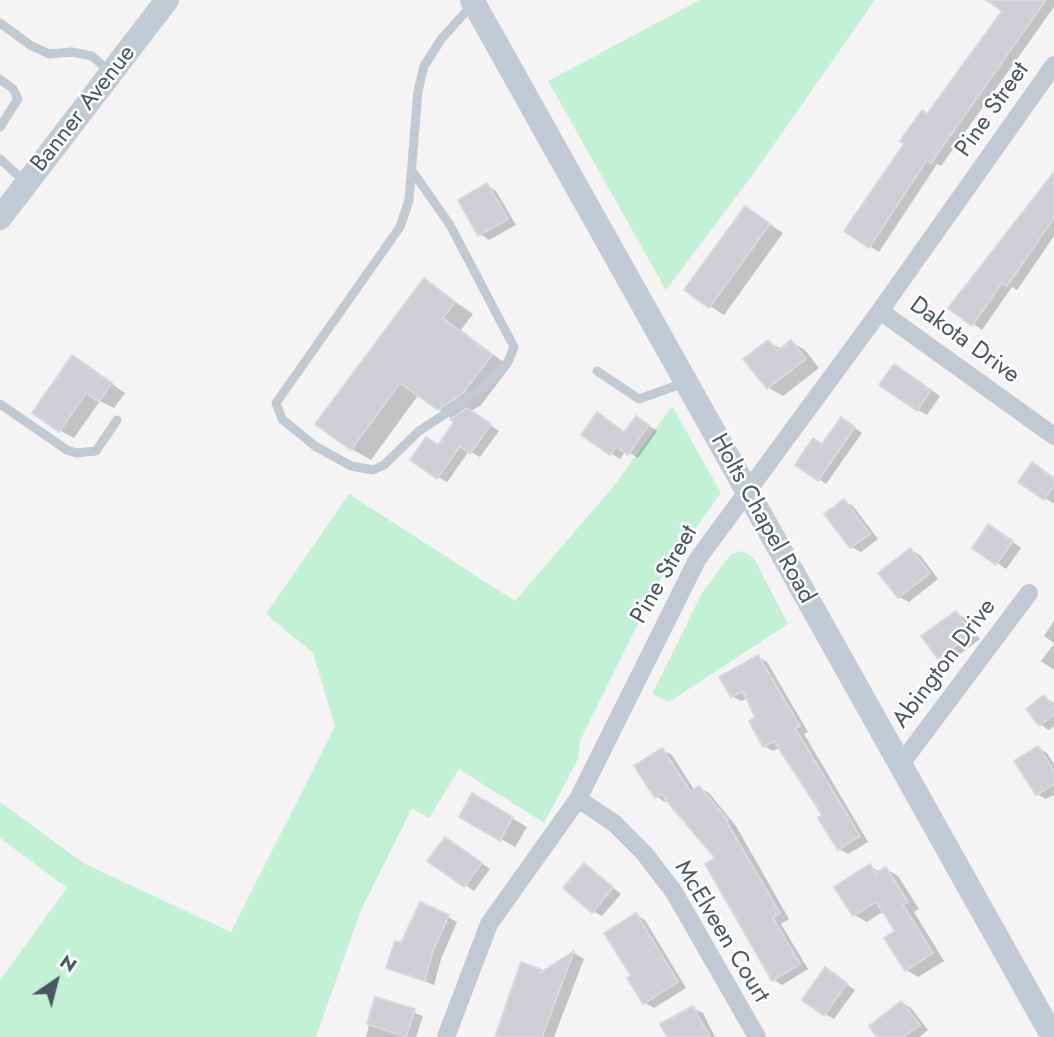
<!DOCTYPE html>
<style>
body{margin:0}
#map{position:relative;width:1054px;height:1037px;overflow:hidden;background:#f5f3f3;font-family:Jost,sans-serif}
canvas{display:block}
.north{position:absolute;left:21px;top:946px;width:70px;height:70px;-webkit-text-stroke:5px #fff;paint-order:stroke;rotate:35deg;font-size:19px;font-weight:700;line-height:28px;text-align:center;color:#4a5661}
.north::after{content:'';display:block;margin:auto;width:24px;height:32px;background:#4a5661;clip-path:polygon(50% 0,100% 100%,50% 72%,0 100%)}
</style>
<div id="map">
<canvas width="1054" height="1037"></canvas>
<div class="north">N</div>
</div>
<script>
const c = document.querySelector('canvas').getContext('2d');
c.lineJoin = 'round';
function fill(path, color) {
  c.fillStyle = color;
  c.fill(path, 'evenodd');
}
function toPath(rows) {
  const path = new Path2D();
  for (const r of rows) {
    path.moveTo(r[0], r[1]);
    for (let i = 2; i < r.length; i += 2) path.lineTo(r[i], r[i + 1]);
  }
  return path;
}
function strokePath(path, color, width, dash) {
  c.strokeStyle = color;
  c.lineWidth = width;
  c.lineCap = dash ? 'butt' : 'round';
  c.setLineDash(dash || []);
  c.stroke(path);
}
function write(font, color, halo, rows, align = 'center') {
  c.font = font + ' Jost,sans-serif';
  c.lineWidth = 5;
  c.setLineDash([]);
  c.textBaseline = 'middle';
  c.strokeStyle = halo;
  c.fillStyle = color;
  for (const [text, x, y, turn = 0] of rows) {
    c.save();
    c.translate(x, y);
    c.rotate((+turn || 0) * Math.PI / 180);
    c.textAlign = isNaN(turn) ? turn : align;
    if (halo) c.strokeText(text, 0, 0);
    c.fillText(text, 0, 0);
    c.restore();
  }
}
fill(toPath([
 [700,0,875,0,754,173,666,290,548,81],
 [672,406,721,493,665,570,580,741,578,759,544,823,459,769,429,818,412,808,361,910,316,1037,0,1037,0,980,67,888,0,838,0,802,85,864,231,932,335,726,313,653,266,614,349,494,515,601,613,487],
 [741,551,750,555,756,562,788,624,669,702,652,694,702,593,731,554]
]), '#c3f1d5');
fill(toPath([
 [997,0,1054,0,1054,7,941,166,937,164,879,252,847,231,1004,10],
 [1054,175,1054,236,1017,290,1012,287,982,330,950,308],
 [487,185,496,191,516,225,489,240,480,234],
 [746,208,783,233,724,315,686,290],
 [424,281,473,314,461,330,510,367,481,405,470,412,499,431,480,457,469,451,447,482,438,477,439,446,456,422,419,394,371,460,352,449],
 [768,342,781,349,791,342,805,350,819,368,783,396,769,388,746,359],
 [86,366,125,393,114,408,100,401,74,438,59,430],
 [904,371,940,396,927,415,918,410],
 [645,423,657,431,638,458,626,451,620,459,583,434,625,433],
 [849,424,862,433,826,484,819,479,822,446],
 [1054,479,1054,504,1020,481],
 [844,501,853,506,878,539,861,552,852,547,827,514],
 [998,531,1021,548,1006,569,974,547],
 [911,550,920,555,938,579,909,602,899,597],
 [956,613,965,618,980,639,948,663,939,657],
 [1054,621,1054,643,1044,636],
 [1054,644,1054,670,1041,661],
 [758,657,767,662,808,732,804,734,868,842,848,854,839,849,824,816,781,747,773,751,764,746,758,718,748,698,741,701,732,696],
 [1044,697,1054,703,1054,726,1049,730,1040,724],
 [1038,748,1047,753,1054,764,1054,795,1046,799,1037,794],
 [662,750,672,755,695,791,700,788,709,793,736,826,789,919,781,924,808,969,782,985,773,979,718,859,669,800,665,802,656,796],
 [473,795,527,827,515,847,461,816],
 [454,844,490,869,474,891,430,861],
 [585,865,621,894,602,916,593,911],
 [870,866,880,872,886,869,898,876,919,909,914,912,944,961,918,977,906,970,897,932,884,911,867,922,854,915],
 [636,915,645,920,686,988,654,1008,645,1003,634,976],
 [448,917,457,922,441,959,434,985,388,968,402,945],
 [574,953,584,959,554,1037,497,1037,533,978],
 [834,975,855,990,834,1019,825,1014],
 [376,999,423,1016,416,1037,366,1037],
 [901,1003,911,1008,928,1030,919,1037,880,1037],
 [693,1008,703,1013,715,1037,669,1037]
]), '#0003');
const building = toPath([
 [986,0,1046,0,931,163,927,160,869,248,844,231,904,144,900,141,922,110,927,114,1002,11,986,0],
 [1054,172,1054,218,1007,286,1002,283,972,326,948,308,1054,172],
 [487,183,508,219,478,236,458,200,487,183],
 [745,206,770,224,709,308,684,290,745,206],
 [424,278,455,302,443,318,492,355,462,394,438,410,400,383,351,450,315,424,424,278],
 [768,340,777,351,791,340,806,359,767,389,743,359,768,340],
 [72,355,112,383,99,402,86,393,59,432,32,413,72,355],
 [894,364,931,390,917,411,879,385,894,364],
 [467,408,491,424,470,454,460,446,437,479,410,460,426,437,438,445,454,422,450,419,467,408],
 [597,412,624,432,636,416,649,425,628,455,616,447,610,455,581,435,597,412],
 [841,417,855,427,818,481,795,465,813,438,822,444,841,417],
 [1032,462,1054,478,1054,486,1044,500,1018,482,1032,462],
 [844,499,870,534,850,548,824,514,844,499],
 [988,524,1013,541,996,565,972,548,988,524],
 [910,548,930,573,898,598,878,573,910,548],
 [956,611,972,633,938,659,921,636,956,611],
 [758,655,800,726,795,728,860,836,838,850,818,818,822,815,774,741,763,747,749,721,755,717,743,691,731,697,719,677,758,655],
 [1044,695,1054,708,1054,714,1039,726,1026,709,1044,695],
 [1038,746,1054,771,1054,784,1036,795,1014,761,1038,746],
 [662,748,691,792,699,786,728,820,726,821,780,913,773,918,800,964,772,981,705,864,715,858,661,794,655,798,634,766,662,748],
 [472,793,513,817,500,841,459,817,472,793],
 [445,837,482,863,464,887,427,861,445,837],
 [584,863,613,887,592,913,563,888,584,863],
 [870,864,875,873,886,867,908,902,903,905,933,953,905,971,884,938,895,931,876,902,853,916,834,887,870,864],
 [420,902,449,915,432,953,425,981,386,968,395,941,401,943,420,902],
 [636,913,678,982,643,1004,627,978,631,976,604,933,636,913],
 [574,951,542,1037,495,1037,521,962,542,970,540,973,574,951],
 [825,967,847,983,824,1016,802,1000,825,967],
 [375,997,415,1009,406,1037,367,1024,375,997],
 [901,1001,920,1025,903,1037,877,1037,869,1026,901,1001],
 [693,1006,710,1037,667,1037,660,1024,693,1006]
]);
fill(building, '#cdcfd5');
strokePath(building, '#d7d9de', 2);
strokePath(toPath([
 [0,23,30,45,49,54,72,52,92,56,110,72],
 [0,79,13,89,18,99,0,127],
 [0,159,25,182],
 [413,172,450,225,514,347,508,362,475,394,419,431,384,465,373,470,351,466,315,446,282,419,276,403,400,227,409,200,418,91,424,66,442,38,472,5],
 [597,371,639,399,684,383],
 [0,404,67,450,76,453,96,451,117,420]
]), '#c1cad2', 9);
strokePath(toPath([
 [880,311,1054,436],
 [900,765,1029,593],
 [578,799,614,823,644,853,674,892,757,1037],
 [446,1037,489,924,578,799,697,560,880,311,1054,65]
]), '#c1cad2', 18);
strokePath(toPath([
 [472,0,1053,1037],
 [0,218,167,0]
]), '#c1cbd6', 24);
write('24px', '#4a5661', '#fff', [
 ["Banner Avenue",84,109,-52],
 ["Pine Street",993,110,-55],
 ["Dakota Drive",964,341,36],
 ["Holts Chapel Road",762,519,61],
 ["Pine Street",665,575,-60],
 ["Abington Drive",945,664,-53],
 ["McElveen Court",721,932,59]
]);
</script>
